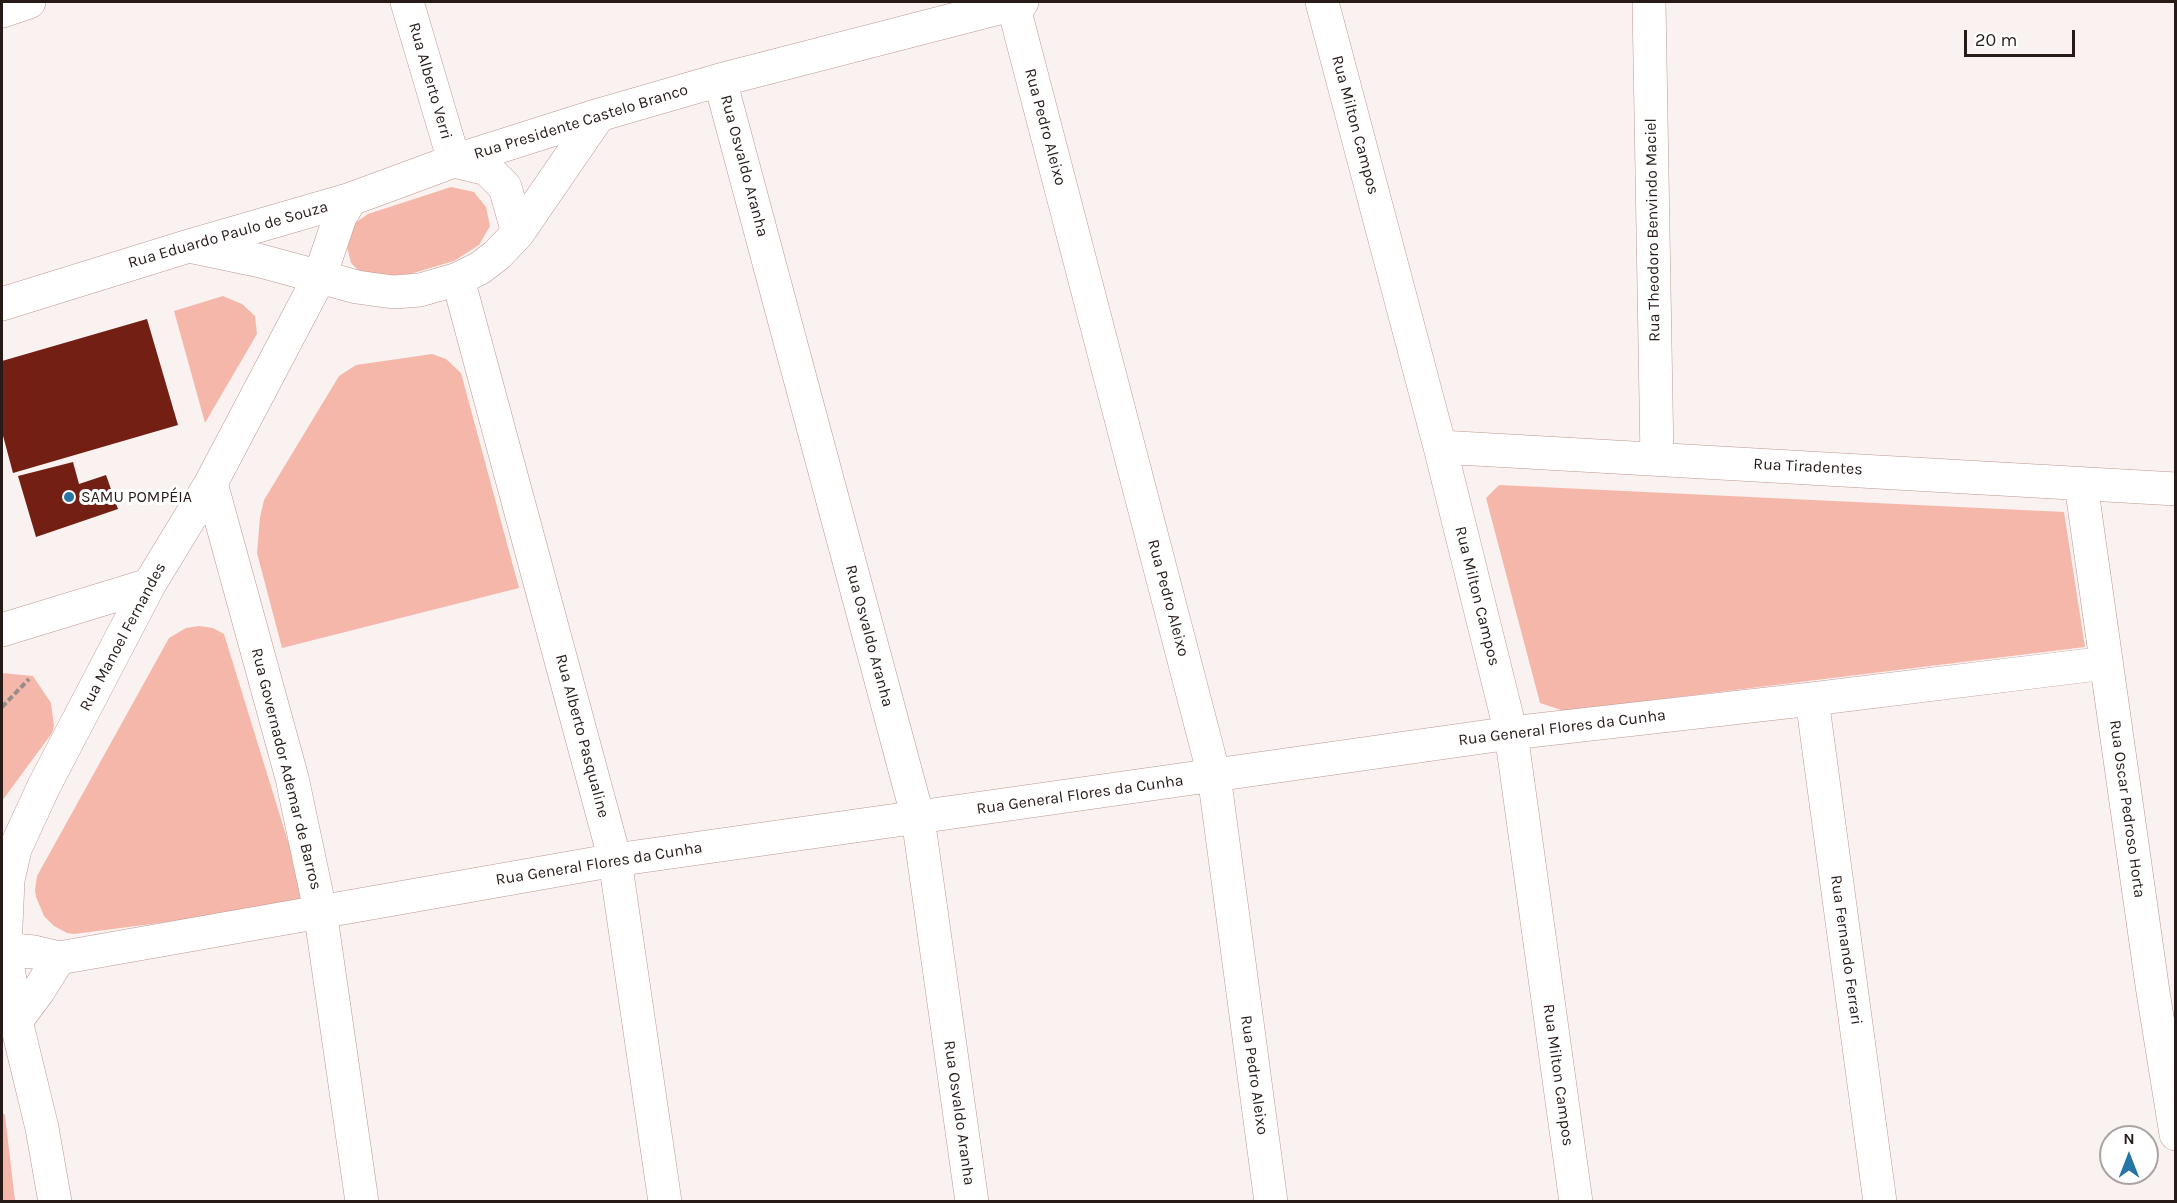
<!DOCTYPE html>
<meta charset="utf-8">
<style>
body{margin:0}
#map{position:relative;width:2177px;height:1203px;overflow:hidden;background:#faf2f0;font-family:Karla,sans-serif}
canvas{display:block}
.frame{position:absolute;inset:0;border:3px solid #271a17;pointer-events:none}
.north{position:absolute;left:2099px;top:1125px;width:60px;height:60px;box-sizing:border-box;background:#fff;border:2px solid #a9a3a2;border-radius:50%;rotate:0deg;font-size:16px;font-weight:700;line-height:24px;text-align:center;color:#271a17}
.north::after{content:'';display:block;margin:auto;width:21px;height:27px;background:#2575a7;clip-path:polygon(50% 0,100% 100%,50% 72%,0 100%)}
.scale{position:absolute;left:1964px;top:30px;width:111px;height:27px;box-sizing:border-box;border:3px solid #271a17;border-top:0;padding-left:8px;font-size:18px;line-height:21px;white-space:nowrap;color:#271a17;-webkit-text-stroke:4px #fff;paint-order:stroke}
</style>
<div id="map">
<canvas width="2177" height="1203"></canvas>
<div class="frame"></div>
<div class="north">N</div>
<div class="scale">20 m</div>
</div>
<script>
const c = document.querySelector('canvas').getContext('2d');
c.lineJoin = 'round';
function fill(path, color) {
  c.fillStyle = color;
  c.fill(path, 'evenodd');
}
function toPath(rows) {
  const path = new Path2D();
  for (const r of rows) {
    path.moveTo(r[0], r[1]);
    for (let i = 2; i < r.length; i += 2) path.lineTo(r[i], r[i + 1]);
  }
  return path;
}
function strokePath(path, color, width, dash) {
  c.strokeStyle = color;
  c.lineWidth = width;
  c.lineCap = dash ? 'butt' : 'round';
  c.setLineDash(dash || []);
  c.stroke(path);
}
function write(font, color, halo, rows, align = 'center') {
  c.font = font + ' Karla,sans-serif';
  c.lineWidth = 6;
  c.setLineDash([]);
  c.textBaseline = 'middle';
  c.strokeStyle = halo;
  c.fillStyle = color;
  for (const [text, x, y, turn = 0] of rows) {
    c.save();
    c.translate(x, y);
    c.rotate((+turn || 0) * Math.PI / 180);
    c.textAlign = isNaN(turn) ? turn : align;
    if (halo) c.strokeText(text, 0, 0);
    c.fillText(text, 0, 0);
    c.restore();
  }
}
fill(toPath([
 [451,187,474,192,486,207,490,226,479,245,454,261,410,274,384,276,360,272,351,263,346,243,355,223,368,214],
 [223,296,242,304,255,316,257,334,205,423,174,311],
 [432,354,446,359,461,373,519,588,282,648,257,553,260,517,264,500,339,376,356,365],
 [1499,485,2064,512,2085,647,1564,711,1540,703,1486,498],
 [199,626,213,628,224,634,302,887,301,898,299,905,74,934,67,933,54,926,44,916,36,897,35,890,37,876,169,638,186,628],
 [2,673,33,676,51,703,54,726,52,733,2,801],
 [2,1112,5,1115,15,1201,2,1201]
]), '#f5b7aa');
fill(toPath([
 [147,319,178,425,13,473,2,432,2,361],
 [73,462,79,484,106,475,118,509,36,537,18,476]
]), '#741f13');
const minor = toPath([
 [407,2,454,161],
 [1322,2,1440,447,1511,733,1576,1202],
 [1649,2,1657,458],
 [1013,4,1214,775,1271,1202],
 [2,11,29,2],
 [720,80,918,818,972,1202],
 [454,161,487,169,505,187,518,233],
 [194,247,261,261,357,287,378,290,394,292,420,290,458,279,480,268,497,255,518,233,599,115],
 [458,279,615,860,665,1202],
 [2,304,189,246,351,199,454,161,599,115,720,80,1022,2],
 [1440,447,2176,489],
 [211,483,292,778,320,910,362,1202],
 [2081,484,2153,992,2176,1134],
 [2,630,149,585],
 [1812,699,1880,1202],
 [2,949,34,952,59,958,615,860,1511,733,1812,699,2106,663],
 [16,1021,39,990,59,958],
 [55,1202,42,1128,16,1021,5,948,8,880,15,849,44,786,149,585,211,483,320,276,340,217,351,199]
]);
strokePath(minor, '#bc9891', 34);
strokePath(toPath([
 [2,707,29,679]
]), '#978d8a', 4, [6, 3]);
strokePath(minor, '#fff', 33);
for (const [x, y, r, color] of [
 [69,497,6,"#2575a7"]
]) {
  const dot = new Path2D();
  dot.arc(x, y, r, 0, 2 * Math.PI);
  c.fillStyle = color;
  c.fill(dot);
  strokePath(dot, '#fff', 2);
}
write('16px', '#271a17', '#fff', [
 ["Rua Alberto Verri",430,81,74],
 ["Rua Presidente Castelo Branco",581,122,-17],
 ["Rua Milton Campos",1355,125,75],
 ["Rua Pedro Aleixo",1045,127,75],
 ["Rua Osvaldo Aranha",744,166,75],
 ["Rua Theodoro Benvindo Maciel",1653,230,-91],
 ["Rua Eduardo Paulo de Souza",228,235,-16],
 ["Rua Tiradentes",1808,467,3],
 ["Rua Milton Campos",1477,596,76],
 ["Rua Pedro Aleixo",1168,598,75],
 ["Rua Osvaldo Aranha",869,636,75],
 ["Rua Manoel Fernandes",123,637,-62],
 ["Rua General Flores da Cunha",1562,728,-7],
 ["Rua Alberto Pasqualine",582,736,75],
 ["Rua Governador Ademar de Barros",286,769,76],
 ["Rua General Flores da Cunha",1080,795,-8],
 ["Rua Oscar Pedroso Horta",2127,809,82],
 ["Rua General Flores da Cunha",599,864,-9],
 ["Rua Fernando Ferrari",1846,950,82],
 ["Rua Pedro Aleixo",1254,1075,82],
 ["Rua Milton Campos",1558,1075,82],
 ["Rua Osvaldo Aranha",959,1113,82]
]);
write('16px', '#271a17', '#fff', [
 ["SAMU POMPÉIA",81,497]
], 'left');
</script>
